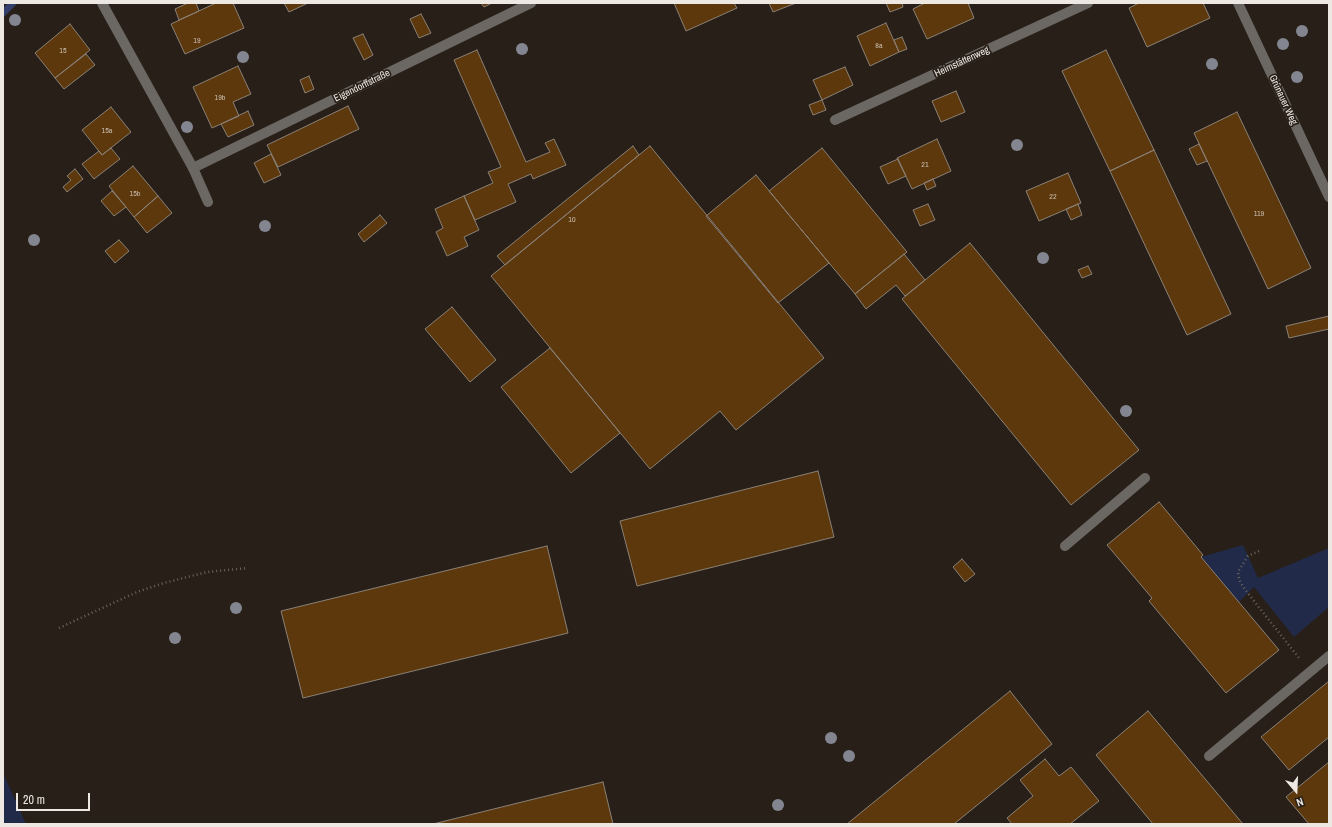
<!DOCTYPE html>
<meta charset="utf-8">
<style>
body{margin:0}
#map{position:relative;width:1332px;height:827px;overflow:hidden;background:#282018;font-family:"Archivo Narrow",sans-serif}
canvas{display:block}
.frame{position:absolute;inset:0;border:4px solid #eee8e3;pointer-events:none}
.north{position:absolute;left:1276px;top:771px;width:40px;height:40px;-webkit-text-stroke:3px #282018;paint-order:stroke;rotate:161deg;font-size:11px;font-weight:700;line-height:16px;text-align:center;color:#eee8e3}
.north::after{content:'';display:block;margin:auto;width:14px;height:18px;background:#eee8e3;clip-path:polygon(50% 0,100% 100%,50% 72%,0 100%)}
.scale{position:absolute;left:16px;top:793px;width:74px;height:18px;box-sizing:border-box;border:2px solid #eee8e3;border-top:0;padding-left:5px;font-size:12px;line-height:14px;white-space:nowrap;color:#eee8e3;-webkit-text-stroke:3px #282018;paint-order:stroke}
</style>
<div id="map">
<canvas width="1332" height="827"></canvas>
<div class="frame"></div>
<div class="north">N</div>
<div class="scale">20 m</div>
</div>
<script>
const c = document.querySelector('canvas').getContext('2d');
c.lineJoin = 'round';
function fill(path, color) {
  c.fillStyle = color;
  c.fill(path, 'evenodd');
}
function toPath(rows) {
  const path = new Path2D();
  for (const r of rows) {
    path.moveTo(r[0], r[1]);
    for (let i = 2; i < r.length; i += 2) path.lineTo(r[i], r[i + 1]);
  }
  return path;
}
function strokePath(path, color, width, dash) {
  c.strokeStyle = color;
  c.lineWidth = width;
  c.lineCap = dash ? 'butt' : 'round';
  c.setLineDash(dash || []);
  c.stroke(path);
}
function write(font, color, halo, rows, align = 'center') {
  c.font = font + ' "Archivo Narrow",sans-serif';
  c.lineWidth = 3.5;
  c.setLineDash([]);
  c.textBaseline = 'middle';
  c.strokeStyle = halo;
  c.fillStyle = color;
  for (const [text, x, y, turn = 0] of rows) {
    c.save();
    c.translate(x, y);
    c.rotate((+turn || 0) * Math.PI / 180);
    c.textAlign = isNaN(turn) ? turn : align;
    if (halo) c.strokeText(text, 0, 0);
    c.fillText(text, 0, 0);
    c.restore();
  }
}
fill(toPath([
 [1243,545,1258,578,1329,548,1329,607,1294,637,1254,587,1239,602,1201,557],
 [3,773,26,824,3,824]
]), '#212a48');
strokePath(toPath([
 [3,13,13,3]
]), '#333f6a', 7);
const building = toPath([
 [188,3,196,3,199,11,179,20,175,9,188,3],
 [216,3,233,3,244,28,185,54,171,24,216,3],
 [284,3,308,3,289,12,284,3],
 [481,3,492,3,484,7,481,3],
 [674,3,734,3,737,8,686,31,674,3],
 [769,3,796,3,773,12,769,3],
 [886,3,902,3,903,7,890,12,886,3],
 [925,3,968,3,974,18,927,39,913,9,925,3],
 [1139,3,1203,3,1210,18,1147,47,1129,8,1139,3],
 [421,14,431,33,419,38,410,19,421,14],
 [886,23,899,52,870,66,857,36,886,23],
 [70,24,90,50,55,78,35,53,70,24],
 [363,34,373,55,364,60,353,38,363,34],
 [902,37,907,49,899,52,894,40,902,37],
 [477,50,526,162,550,152,545,143,554,139,566,165,533,179,531,174,508,184,516,202,475,220,464,196,493,183,488,172,501,167,454,60,477,50],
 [1106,50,1154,150,1110,171,1062,71,1106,50],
 [86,54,95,65,64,89,55,78,86,54],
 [238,66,251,94,233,102,239,116,212,128,193,87,238,66],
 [845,67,853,85,822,100,813,80,845,67],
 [309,76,314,89,305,93,300,80,309,76],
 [956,91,965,112,941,122,932,101,956,91],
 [822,100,826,110,813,115,809,105,822,100],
 [348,106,359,129,278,167,267,145,348,106],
 [111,107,131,132,102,155,82,130,111,107],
 [248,111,254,125,228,137,221,124,248,111],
 [1237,112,1311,268,1268,289,1194,133,1237,112],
 [937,139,951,171,912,189,897,158,937,139],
 [1199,144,1207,161,1197,165,1189,149,1199,144],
 [633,146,639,155,505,265,497,256,633,146],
 [650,146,824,358,736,430,720,411,650,469,491,276,650,146],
 [111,148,120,159,94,179,82,164,99,151,102,155,111,148],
 [822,148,907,252,855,294,769,191,822,148],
 [1154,150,1231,314,1187,335,1110,171,1154,150],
 [271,154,281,175,264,183,254,163,271,154],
 [898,159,906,176,888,184,880,167,898,159],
 [133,166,158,196,134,217,109,186,133,166],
 [75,169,83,179,67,192,63,187,71,180,67,176,75,169],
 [1068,173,1081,203,1039,221,1026,191,1068,173],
 [756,175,829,263,778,303,706,216,756,175],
 [933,179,936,186,927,190,924,183,933,179],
 [112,191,126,207,114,216,101,201,112,191],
 [158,196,172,213,147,233,134,217,158,196],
 [464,196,479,230,464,237,468,246,447,256,436,232,443,228,435,209,464,196],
 [928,204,935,220,920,226,913,210,928,204],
 [1078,204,1082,215,1071,220,1066,209,1078,204],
 [380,215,387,223,364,242,358,234,380,215],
 [119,240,129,251,115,263,105,251,119,240],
 [970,243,1139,450,1071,505,902,299,970,243],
 [904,254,925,280,905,296,896,285,866,309,855,294,904,254],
 [1088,266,1092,274,1082,278,1078,270,1088,266],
 [452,307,496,360,470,382,425,329,452,307],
 [1329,316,1329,329,1289,338,1286,326,1329,316],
 [550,348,620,433,571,473,501,387,550,348],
 [818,471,834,537,637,586,620,521,818,471],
 [1159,502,1203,555,1201,557,1279,650,1226,693,1149,601,1152,598,1107,545,1159,502],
 [547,546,568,633,303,698,281,611,547,546],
 [962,559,975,574,965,582,953,567,962,559],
 [1329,681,1329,737,1289,770,1261,737,1329,681],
 [1010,691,1052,744,954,824,847,824,1010,691],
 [1148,711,1243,824,1153,824,1096,755,1148,711],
 [1045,759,1059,776,1071,767,1099,801,1070,824,1012,824,1007,818,1033,796,1020,780,1045,759],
 [1329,762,1329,824,1309,824,1286,797,1329,762],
 [603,782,613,824,433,824,603,782]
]);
fill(building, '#5c380c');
strokePath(building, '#8b8177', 1);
strokePath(toPath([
 [1259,551,1248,556,1238,572,1239,579,1243,587,1299,658],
 [59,628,137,592,164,583,207,572,248,568]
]), '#6b645d', 2.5, [1, 3]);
strokePath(toPath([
 [208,202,193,168,531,3],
 [1065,546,1145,478],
 [1209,756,1329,656]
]), '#6b6763', 10);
strokePath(toPath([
 [102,3,193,168],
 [1238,3,1329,197],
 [835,120,1088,3]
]), '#6b6763', 10);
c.fillStyle = '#838591';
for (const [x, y] of [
 [15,20],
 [1302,31],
 [1283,44],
 [522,49],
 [243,57],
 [1212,64],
 [1297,77],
 [187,127],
 [1017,145],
 [265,226],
 [34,240],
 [1043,258],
 [1126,411],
 [236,608],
 [175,638],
 [831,738],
 [849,756],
 [778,805]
]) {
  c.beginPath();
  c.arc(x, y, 6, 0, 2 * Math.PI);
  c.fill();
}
write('8px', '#cabcad', null, [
 ["19",197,41],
 ["8a",879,46],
 ["15",63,51],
 ["19b",220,98],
 ["15a",107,131],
 ["21",925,165],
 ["15b",135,194],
 ["22",1053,197],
 ["119",1259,214],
 ["10",572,220]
]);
write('10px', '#eee8e3', '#282018', [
 ["Heimstättenweg",962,62,-25],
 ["Eigendorffstraße",362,86,-26],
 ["Grünauer Weg",1283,100,65]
]);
</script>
